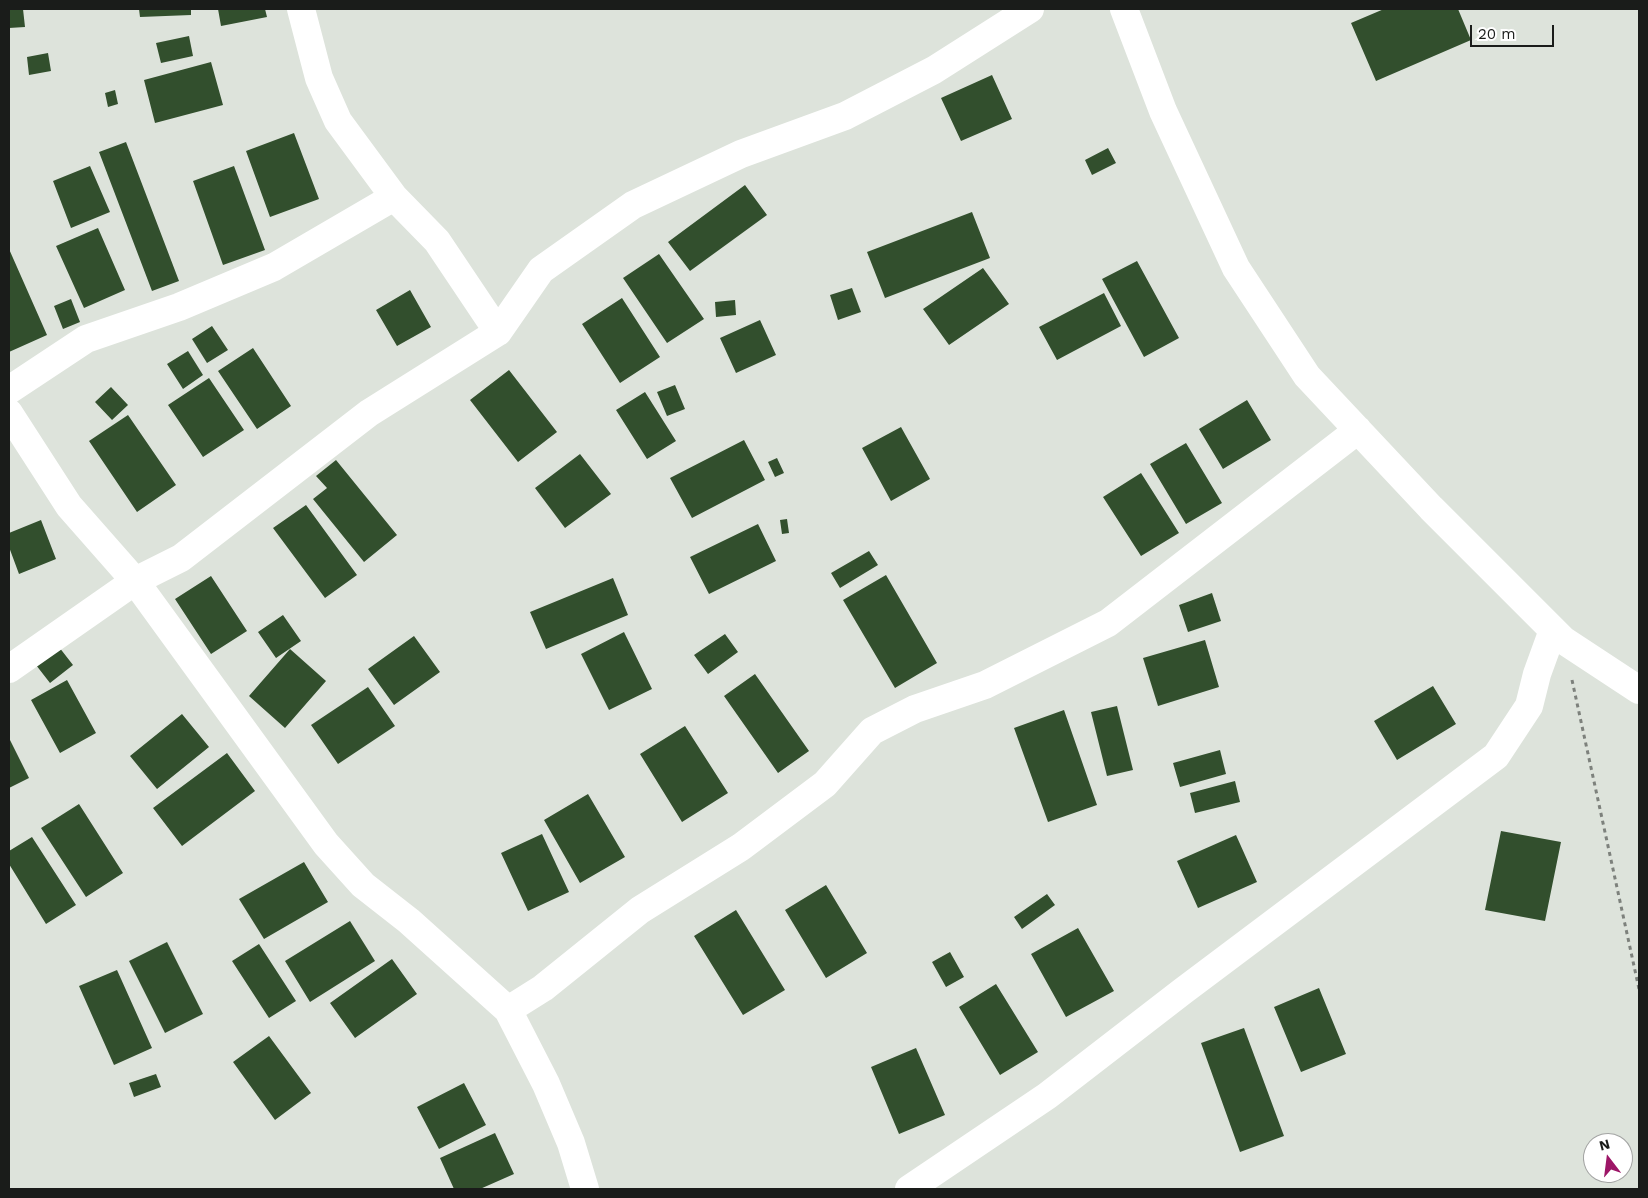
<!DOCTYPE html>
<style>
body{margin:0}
#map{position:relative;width:1648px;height:1198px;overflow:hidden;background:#dde3db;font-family:"Work Sans",sans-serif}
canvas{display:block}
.frame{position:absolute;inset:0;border:10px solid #1a1c1a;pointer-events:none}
.north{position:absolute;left:1583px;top:1133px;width:50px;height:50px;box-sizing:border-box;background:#fff;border:1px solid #a3a4a3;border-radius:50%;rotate:345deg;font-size:14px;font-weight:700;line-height:20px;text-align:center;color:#1a1c1a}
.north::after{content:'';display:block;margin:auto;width:18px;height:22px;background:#9d1667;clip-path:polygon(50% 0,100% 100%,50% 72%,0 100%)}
.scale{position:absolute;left:1470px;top:25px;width:84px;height:22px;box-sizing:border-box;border:2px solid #1a1c1a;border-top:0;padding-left:6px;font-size:15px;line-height:18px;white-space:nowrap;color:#1a1c1a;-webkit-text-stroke:4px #fff;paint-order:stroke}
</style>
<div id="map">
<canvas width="1648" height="1198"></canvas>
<div class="frame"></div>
<div class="north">N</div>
<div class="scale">20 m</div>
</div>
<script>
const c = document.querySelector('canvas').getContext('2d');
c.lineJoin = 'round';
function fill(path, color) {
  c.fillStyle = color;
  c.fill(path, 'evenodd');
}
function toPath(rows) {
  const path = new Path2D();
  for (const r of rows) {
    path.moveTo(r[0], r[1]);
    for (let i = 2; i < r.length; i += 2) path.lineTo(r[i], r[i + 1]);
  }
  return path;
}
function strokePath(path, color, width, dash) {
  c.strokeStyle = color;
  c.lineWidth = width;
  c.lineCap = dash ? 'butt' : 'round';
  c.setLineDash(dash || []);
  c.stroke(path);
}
fill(toPath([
 [9,9,23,9,25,27,9,28],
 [139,9,191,9,191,15,140,17],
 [218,9,265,9,267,17,221,26],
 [1384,9,1458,9,1471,40,1376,81,1351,23],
 [189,36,193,56,161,63,156,43],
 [48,53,51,71,29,75,27,57],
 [211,62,223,105,155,123,144,80],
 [992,75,1012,119,961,141,941,98],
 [115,90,118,104,108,107,105,93],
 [294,133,319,199,270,217,246,151],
 [126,142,179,281,152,291,99,152],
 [1108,148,1116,163,1092,175,1085,160],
 [90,166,110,212,71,228,53,181],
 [234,166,265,250,223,265,193,181],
 [745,185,767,215,690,271,668,242],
 [972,212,990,258,885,298,867,252],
 [98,228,125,290,84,308,56,246],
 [9,249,47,335,9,352],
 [659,254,704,319,667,343,623,278],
 [1137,261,1179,338,1144,357,1102,279],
 [983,268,1009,304,949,345,923,309],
 [852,288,861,312,838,320,830,295],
 [410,290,431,327,397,346,376,310],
 [1104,293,1121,326,1057,360,1039,327],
 [622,298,660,357,620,383,582,324],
 [71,299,80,322,63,329,54,306],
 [735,300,736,315,716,317,715,302],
 [760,320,776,355,736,373,720,338],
 [212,326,228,350,207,363,192,339],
 [253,348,291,406,257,429,218,371],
 [188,351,203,375,183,389,167,364],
 [509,370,557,432,518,462,470,400],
 [209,378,244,430,203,457,168,405],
 [675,385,685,409,667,416,657,392],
 [111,387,128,405,112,420,95,402],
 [645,392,676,441,647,459,616,410],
 [1247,400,1271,440,1223,469,1199,429],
 [128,415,176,485,137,512,89,441],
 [901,427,930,479,891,501,862,448],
 [744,440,765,480,692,518,670,478],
 [1186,443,1222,503,1186,524,1150,464],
 [580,454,611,494,565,528,535,488],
 [777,458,784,473,775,477,768,462],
 [336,460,397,535,364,562,313,499,327,488,316,476],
 [1141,473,1179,533,1141,556,1103,497],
 [306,505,357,575,325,598,273,528],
 [787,519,789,533,782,534,780,520],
 [41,520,56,559,19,574,9,547,9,533],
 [758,524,776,561,709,594,690,557],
 [869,551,878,565,840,588,831,573],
 [886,575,937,663,895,688,843,600],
 [211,576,247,631,211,654,175,599],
 [613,578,628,615,546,649,530,612],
 [1212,593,1221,621,1188,632,1179,605],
 [283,615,301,641,276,658,258,632],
 [624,632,652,689,609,710,581,654],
 [725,634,738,652,708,674,694,655],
 [414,636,440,672,394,705,368,669],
 [1205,640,1219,687,1158,706,1143,658],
 [59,647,73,665,50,683,36,665],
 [290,649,326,681,285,728,249,696],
 [755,674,809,751,778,773,724,696],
 [67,680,96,733,60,753,31,700],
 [1433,686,1456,724,1397,760,1374,721],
 [368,687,395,726,338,764,311,725],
 [1117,706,1133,770,1107,776,1091,712],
 [1064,710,1097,805,1048,822,1014,728],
 [182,714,209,747,157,789,130,756],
 [685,726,728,793,682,822,640,754],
 [9,738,29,778,9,788],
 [1220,750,1226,774,1180,787,1173,763],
 [227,753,255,791,182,846,153,808],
 [1235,781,1240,802,1195,813,1190,793],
 [588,794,625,857,580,883,544,820],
 [79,804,123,873,86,897,41,828],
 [1501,831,1561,842,1545,921,1485,910],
 [542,834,569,892,528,911,501,853],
 [1236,835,1257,882,1198,908,1177,861],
 [32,837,76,905,46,924,9,864,9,851],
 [304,862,328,902,264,939,239,899],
 [826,885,867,953,826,978,785,910],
 [1047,894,1055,905,1022,929,1014,917],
 [736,910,785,990,743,1015,694,936],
 [350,921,375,961,310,1002,285,961],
 [1078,928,1114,991,1066,1017,1031,954],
 [167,942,203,1014,165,1033,129,961],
 [259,944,296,1001,269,1018,232,961],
 [950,952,964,977,946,987,932,962],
 [392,959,417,994,355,1038,330,1003],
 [117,970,152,1048,114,1065,79,986],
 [996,984,1038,1052,1000,1075,959,1007],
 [1319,988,1346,1054,1301,1072,1274,1007],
 [1244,1028,1284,1136,1240,1152,1201,1043],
 [269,1036,311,1093,275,1120,233,1062],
 [916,1048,945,1115,899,1134,871,1067],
 [156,1074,161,1087,134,1097,129,1083],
 [464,1083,486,1125,439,1149,417,1107],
 [495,1133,514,1174,480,1189,454,1189,440,1158]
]), '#324f2d');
strokePath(toPath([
 [1572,680,1639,989]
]), '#7d817c', 3, [4, 4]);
strokePath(toPath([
 [301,9,319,78,338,121,394,197,437,241,498,332],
 [1124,9,1163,111,1236,268,1307,376,1431,508,1563,640,1639,690],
 [9,390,86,339,179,307,274,267,394,197],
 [9,413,69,506,135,581,326,844,363,885,409,921,508,1010,546,1084,571,1143,585,1189],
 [9,669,135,581,181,558,369,413,498,332,541,270,633,205,741,154,845,116,934,70,1030,9],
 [508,1010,543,988,640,910,741,847,825,784,872,731,915,709,985,685,1108,623,1358,430],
 [909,1189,1047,1096,1183,991,1496,756,1529,706,1537,674,1553,630]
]), '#fff', 28);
</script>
